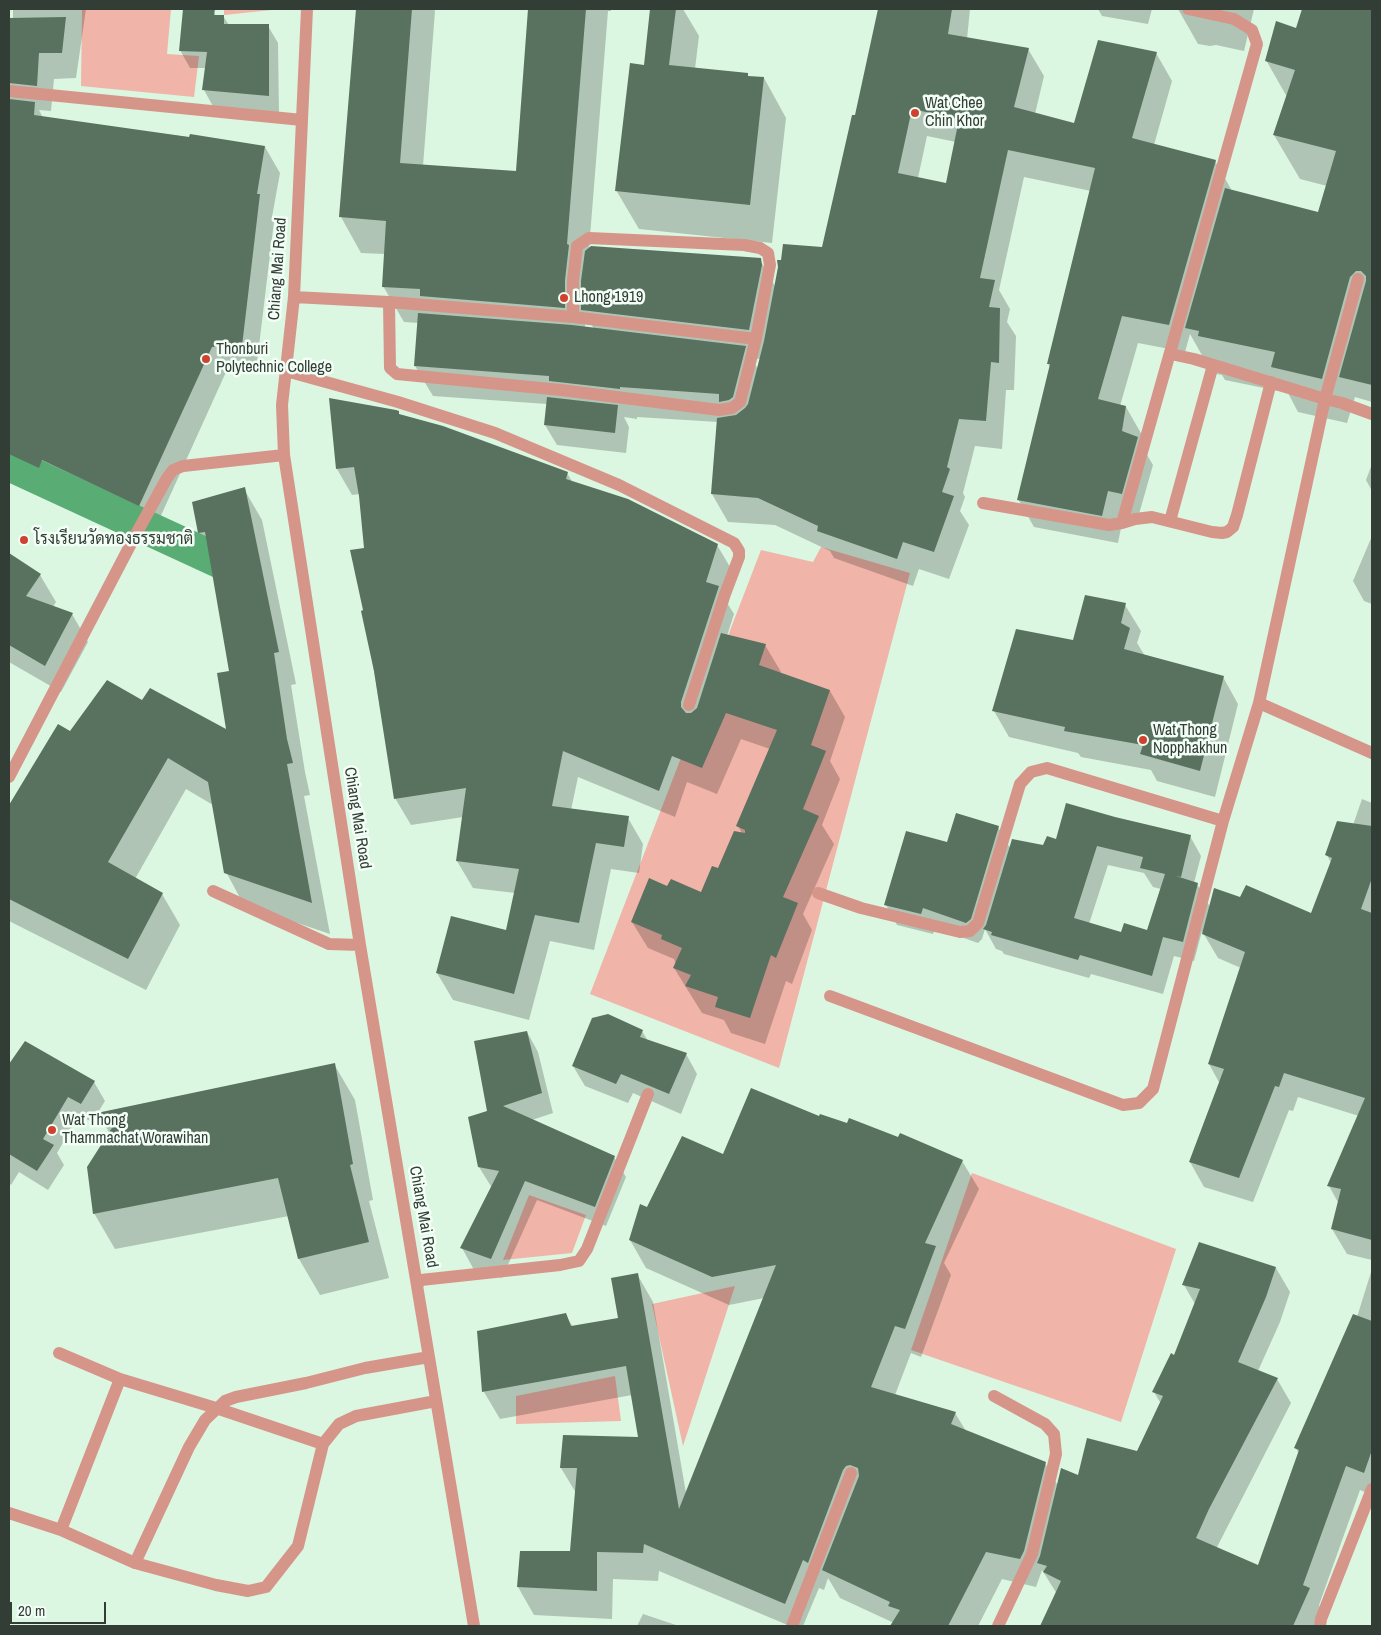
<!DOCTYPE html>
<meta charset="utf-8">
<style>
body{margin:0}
#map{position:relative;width:1381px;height:1635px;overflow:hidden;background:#dbf6e1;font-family:"Archivo Narrow",sans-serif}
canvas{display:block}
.frame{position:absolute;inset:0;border:10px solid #323d35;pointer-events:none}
.scale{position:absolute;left:10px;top:1602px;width:96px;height:22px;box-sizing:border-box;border:2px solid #323d35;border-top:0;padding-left:6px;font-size:15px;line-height:18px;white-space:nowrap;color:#323d35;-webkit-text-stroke:4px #f3fef6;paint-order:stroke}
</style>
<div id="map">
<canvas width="1381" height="1635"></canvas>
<div class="frame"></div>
<div class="scale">20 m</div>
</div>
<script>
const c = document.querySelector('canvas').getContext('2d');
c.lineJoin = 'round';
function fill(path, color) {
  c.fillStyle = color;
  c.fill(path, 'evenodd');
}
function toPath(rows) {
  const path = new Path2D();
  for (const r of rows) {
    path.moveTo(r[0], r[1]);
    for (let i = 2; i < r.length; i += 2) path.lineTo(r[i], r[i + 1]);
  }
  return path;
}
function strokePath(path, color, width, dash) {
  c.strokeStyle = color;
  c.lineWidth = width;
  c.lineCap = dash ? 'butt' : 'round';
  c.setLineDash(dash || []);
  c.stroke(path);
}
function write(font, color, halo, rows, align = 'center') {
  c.font = font + ' "Archivo Narrow",Sarabun,sans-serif';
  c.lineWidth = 5;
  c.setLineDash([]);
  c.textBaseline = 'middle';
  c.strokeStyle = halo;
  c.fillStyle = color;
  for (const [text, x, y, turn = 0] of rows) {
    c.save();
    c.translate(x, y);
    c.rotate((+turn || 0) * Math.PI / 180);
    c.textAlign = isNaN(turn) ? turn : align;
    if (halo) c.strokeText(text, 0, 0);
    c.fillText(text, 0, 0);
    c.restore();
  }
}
fill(toPath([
 [82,9,171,9,167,54,199,56,194,97,81,86],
 [224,9,281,9,224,15],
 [821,547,910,573,779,1068,590,994,761,550,813,562],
 [972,1173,1176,1249,1121,1422,911,1350],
 [529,1195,586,1215,572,1253,503,1260],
 [735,1286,683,1446,652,1304],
 [615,1376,621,1421,516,1424,516,1396]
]), '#f0b4a8');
fill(toPath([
 [13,9,86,9,76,78,54,79,51,111,39,110,43,118,265,147,280,173,272,217,274,221,256,371,226,372,154,531,56,485,54,493,9,473,9,19,13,19],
 [357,9,433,9,435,11,423,166,517,173,530,9,611,9,611,11,608,11,589,249,760,260,775,286,823,248,856,117,879,9,970,9,967,39,1028,49,1044,76,1035,114,1075,124,1156,53,1172,81,1154,145,1215,161,1231,189,1230,191,1319,214,1327,186,1300,179,1274,135,1287,97,1266,60,1297,29,1304,9,1372,9,1372,333,1367,353,1372,355,1372,402,1355,397,1347,423,1298,412,1288,393,1225,380,1222,375,1212,373,1190,334,1185,352,1138,343,1120,406,1126,407,1142,435,1140,443,1153,465,1137,521,1123,518,1118,543,1034,527,1018,499,1050,367,1048,364,1091,191,1024,177,999,290,1010,309,1007,322,1016,336,1014,390,1006,390,1002,449,975,446,963,493,965,497,960,511,969,525,949,579,919,569,913,586,834,558,830,551,775,525,728,522,712,494,718,422,637,417,637,419,624,417,629,427,626,453,557,445,545,425,547,404,433,396,415,366,419,323,404,322,383,286,385,254,361,253,341,217],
 [927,136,956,142,947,185,918,178],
 [585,313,594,329,585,328],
 [751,358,761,359,758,369],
 [651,9,683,9,699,36,695,69,747,74,749,77,764,78,786,118,772,243,639,229,616,190,645,66],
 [1098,9,1152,9,1148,24,1102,16],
 [1178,9,1254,9,1244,51,1216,45,1210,46,1198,44],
 [214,12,216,16,223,16,229,25,268,26,278,43,279,113,214,108,204,90,206,68,190,68,180,50],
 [398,412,400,415,567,473,573,483,717,545,733,572,724,598,734,614,727,636,765,645,781,672,780,674,830,691,845,717,830,761,840,779,822,825,834,844,803,914,812,930,792,984,786,981,765,1044,731,1033,724,1020,702,1013,674,968,676,964,674,959,648,948,632,922,667,888,702,894,742,833,738,826,770,749,741,739,717,794,687,782,675,817,578,777,571,810,628,818,643,844,639,873,611,869,594,950,550,941,529,1020,453,1000,437,973,507,932,515,893,473,888,457,861,463,817,411,825,395,798,364,611,365,549,360,494,352,495,337,469],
 [1372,464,1372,491,1366,480],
 [244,489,262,520,296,684,291,685,305,772,310,795,304,796,330,934,244,905,226,872,213,805,186,789,135,879,162,894,180,925,146,990,9,921,9,808,58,726,71,733,142,701,227,732,231,672,210,551,199,533,193,503],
 [1372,536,1372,604,1364,601,1353,581],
 [9,554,40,575,56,602,53,607,72,614,88,642,61,692,9,662],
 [1125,605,1141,631,1137,643,1145,656,1223,677,1238,704,1215,797,1157,781,1151,770,1081,757,1078,753,1009,737,994,711,1074,641],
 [1362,799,1372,803,1372,989,1358,1025,1372,1029,1372,1260,1347,1254,1332,1229,1339,1204,1329,1186,1359,1116,1298,1097,1293,1111,1289,1110,1253,1202,1204,1187,1190,1162,1220,1084,1209,1064,1241,968,1218,958,1202,931,1194,961,1174,956,1163,994,1091,974,1089,978,1004,954,1002,951,996,949,985,929,982,939,978,943,935,928,933,934,897,925,886,905,948,843,998,827,1010,848,1044,847,1057,840,1115,818,1190,836,1201,856,1194,883,1197,884,1210,907,1241,898,1312,915,1331,863,1327,855,1353,825],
 [1108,865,1144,873,1153,887,1161,889,1148,931,1121,933,1089,924],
 [642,1031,648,1041,686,1054,697,1074,681,1114,633,1093,628,1103,585,1086,573,1066],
 [527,1032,538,1052,553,1113,532,1120,614,1157,626,1177,606,1226,537,1200,502,1278,473,1268,462,1248,492,1188,479,1167],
 [25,1042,94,1082,105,1101,92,1122,79,1115,57,1153,64,1165,48,1190,19,1172,11,1185,9,1183,9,1066],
 [334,1064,355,1100,373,1200,369,1201,389,1278,320,1295,299,1259,289,1216,115,1249,94,1213,110,1134,98,1113],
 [819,1118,962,1161,979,1189,944,1263,951,1275,921,1357,911,1353,895,1395,955,1413,966,1431,1045,1463,1058,1486,1138,1452,1161,1404,1154,1392,1175,1356,1195,1304,1184,1285,1276,1268,1290,1292,1280,1322,1258,1371,1277,1379,1291,1403,1216,1549,1258,1567,1299,1454,1296,1448,1357,1317,1372,1269,1372,1495,1360,1490,1319,1605,1323,1614,1318,1626,1152,1626,1151,1624,1150,1626,1044,1626,1043,1624,1057,1594,1042,1570,1036,1587,1002,1579,978,1626,892,1626,894,1623,840,1598,828,1578,824,1590,819,1588,803,1626,790,1626,659,1571,658,1581,613,1579,612,1619,534,1615,518,1587,571,1553,576,1493,561,1468,639,1438,632,1395,500,1419,484,1392,565,1314,573,1327,619,1319,637,1274,653,1302,686,1493,764,1298,729,1305,646,1268,630,1240,648,1208,724,1155],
 [643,1614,679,1626,637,1626]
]), '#0003');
strokePath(toPath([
 [9,464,219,561]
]), '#59ac74', 34);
fill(toPath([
 [183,9,215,9,214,15,224,15,224,24,269,24,269,96,202,90,207,52,179,51],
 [356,9,412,9,400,163,516,171,528,9,586,9,567,244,569,245,565,280,565,308,420,296,420,289,382,287,386,221,339,217],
 [650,9,676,9,669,65,748,73,748,76,764,77,750,205,615,191,630,63,644,65],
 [878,9,952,9,948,34,1029,48,1014,107,1074,123,1098,40,1157,52,1132,138,1216,160,1169,325,1122,316,1098,399,1126,406,1122,431,1138,437,1122,494,1108,491,1102,516,1017,500,1050,364,1047,364,1095,168,1008,150,980,278,995,280,989,307,1000,308,999,363,991,362,986,421,959,419,947,467,950,469,942,492,954,496,934,552,903,542,897,559,817,531,818,526,758,498,711,494,717,418,736,415,745,408,748,404,764,341,778,267,777,260,781,260,783,244,822,247,852,115,855,115],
 [912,109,959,119,946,183,898,173],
 [1302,9,1372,9,1372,385,1339,377,1366,281,1366,276,1361,271,1356,271,1350,277,1322,379,1271,367,1275,352,1198,336,1199,331,1185,328,1225,188,1318,212,1336,151,1273,135,1295,70,1265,61,1276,21,1296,28],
 [66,17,62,53,39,53,37,86,9,83,9,18],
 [9,99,35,102,34,115,189,137,190,134,265,146,257,194,260,194,242,346,212,347,139,506,42,460,39,468,9,454],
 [591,246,761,258,762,265,749,330,581,310,581,281,585,251],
 [418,313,572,325,746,346,733,397,729,400,719,402,719,394,620,387,620,389,549,381,549,376,414,366],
 [547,397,618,405,615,433,544,425],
 [329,398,396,410,399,411,399,414,443,426,560,469,568,472,566,479,628,499,718,544,706,582,719,586,681,702,681,707,686,713,691,713,697,708,721,633,766,644,759,665,830,690,811,745,826,751,803,809,819,816,783,897,798,903,776,958,771,955,750,1018,715,1007,718,997,685,986,691,975,673,968,682,948,661,939,662,935,631,922,649,878,667,886,671,879,701,892,712,866,718,868,734,831,745,833,745,830,736,826,777,730,726,713,702,768,672,756,659,791,563,751,552,806,629,816,624,847,596,843,579,923,535,915,514,994,436,973,451,916,506,930,519,869,456,861,466,788,394,799,374,671,361,611,363,610,350,550,364,548,359,496,354,467,336,469],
 [245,487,279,652,274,653,287,739,293,763,287,764,312,903,224,873,208,782,168,758,108,862,163,893,128,959,9,899,9,805,58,724,70,731,107,680,142,700,150,688,226,729,217,673,229,671,205,532,198,533,192,502],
 [9,553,41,574,26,596,73,613,45,666,9,645],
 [1085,595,1126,603,1121,623,1130,628,1124,649,1224,676,1200,771,1140,754,1143,745,1064,731,1065,727,992,711,1016,629,1073,640],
 [1066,803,1115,817,1191,835,1181,877,1176,876,1198,883,1183,942,1163,937,1152,976,1080,955,1078,960,991,935,992,932,983,929,986,925,1012,839,1043,845,1047,836,1056,839],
 [1097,846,1143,857,1140,868,1165,874,1147,930,1124,923,1121,932,1074,918],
 [956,813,999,826,971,919,966,923,923,908,921,914,884,905,906,831,947,842],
 [1337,821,1372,826,1372,878,1361,909,1372,913,1372,1240,1331,1229,1341,1189,1327,1186,1365,1098,1284,1073,1279,1087,1275,1086,1239,1178,1189,1162,1224,1069,1208,1064,1245,952,1202,934,1214,888,1240,897,1246,885,1311,913,1332,858,1325,855],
 [608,1014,643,1030,640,1037,687,1053,669,1094,621,1074,616,1084,572,1066,592,1018],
 [527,1031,542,1093,503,1106,615,1156,595,1207,525,1181,491,1259,460,1248,499,1171,478,1167,468,1117,487,1111,474,1041],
 [25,1041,95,1081,81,1104,68,1097,43,1139,54,1145,37,1171,9,1154,9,1064],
 [335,1063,353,1164,350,1165,369,1242,298,1259,278,1178,93,1214,87,1167,115,1123,97,1113],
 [751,1088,819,1116,820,1114,847,1123,849,1118,898,1137,900,1133,963,1160,925,1243,936,1246,905,1329,895,1326,871,1387,956,1412,951,1424,1046,1462,1024,1551,1020,1559,986,1552,948,1626,890,1626,900,1610,888,1606,890,1602,822,1570,859,1476,858,1468,850,1465,846,1466,843,1470,808,1563,803,1560,785,1604,644,1544,643,1553,597,1552,597,1591,517,1587,520,1551,570,1551,577,1468,560,1468,563,1435,638,1437,626,1366,482,1392,477,1331,566,1313,571,1326,618,1318,611,1278,638,1273,679,1509,776,1265,712,1277,629,1240,640,1204,647,1207,682,1136,723,1154],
 [1199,1242,1276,1267,1266,1297,1238,1362,1278,1378,1209,1509,1196,1538,1258,1565,1299,1450,1294,1448,1353,1314,1372,1321,1372,1450,1364,1473,1346,1466,1303,1585,1310,1588,1293,1626,1040,1626,1061,1581,1043,1572,1047,1566,1037,1563,1040,1556,1061,1468,1078,1475,1087,1438,1137,1451,1163,1396,1152,1392,1171,1353,1174,1355,1200,1289,1182,1285]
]), '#59715f');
strokePath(toPath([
 [307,9,294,297,282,405,284,455,360,945,474,1626],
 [9,91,302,120],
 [294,297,389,302,573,317,756,339],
 [389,302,390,368,397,374,561,390,719,410,732,408,740,402,756,339,770,265,768,253,760,248,744,245,589,238,577,246,573,281,573,317],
 [1171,354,1194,359,1325,399,1342,403,1372,414],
 [286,371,398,402,495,433,619,485,734,543,739,551,739,557,725,594,689,705],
 [983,503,1109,525,1122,523,1135,519,1152,517,1212,532,1222,533,1227,532,1233,527,1237,515,1271,382],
 [1170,521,1213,365],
 [1122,523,1257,44,1252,30,1234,19,1188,9],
 [1259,703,1372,753],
 [9,777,135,536,167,478,173,470,183,466,284,455],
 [213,891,329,944,360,945],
 [818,893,861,908,960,932,970,931,978,923,1020,784,1031,772,1047,768,1223,821],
 [830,996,1123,1105,1139,1103,1153,1089,1223,821,1259,703,1325,399,1358,279],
 [418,1284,421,1280,560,1265,579,1261,587,1249,648,1094],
 [59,1353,120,1379],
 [994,1396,1045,1424,1054,1434,1056,1454,1032,1554,998,1626],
 [9,1513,61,1530,135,1563,216,1585,248,1591,266,1587,298,1546,323,1444,339,1424,356,1416,436,1401],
 [61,1530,120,1379,216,1408,323,1444],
 [135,1563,189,1447,205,1420,225,1401,236,1397,306,1383,365,1368,429,1357],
 [792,1626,851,1473],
 [1320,1626,1321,1619,1372,1489]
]), '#d59589', 12);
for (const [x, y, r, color] of [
 [915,113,5,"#ce422f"],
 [564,298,5,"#ce422f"],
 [206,359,5,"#ce422f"],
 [24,540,5,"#ce422f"],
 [1143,740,5,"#ce422f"],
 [52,1130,5,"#ce422f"]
]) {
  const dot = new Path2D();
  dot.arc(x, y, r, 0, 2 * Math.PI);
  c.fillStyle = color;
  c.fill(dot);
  strokePath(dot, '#f3fef6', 2);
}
write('16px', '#323d35', '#f3fef6', [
 ["Wat Chee",925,104],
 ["Chin Khor",925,122],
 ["Lhong 1919",574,298],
 ["Thonburi",216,350],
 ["Polytechnic College",216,368],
 ["โรงเรียนวัดทองธรรมชาติ",34,540],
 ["Wat Thong",1153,731],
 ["Nopphakhun",1153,749],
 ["Wat Thong",62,1121],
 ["Thammachat Worawihan",62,1139]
], 'left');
write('16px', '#323d35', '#f3fef6', [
 ["Chiang Mai Road",278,269,-86],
 ["Chiang Mai Road",357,818,81],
 ["Chiang Mai Road",423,1217,80]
]);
</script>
